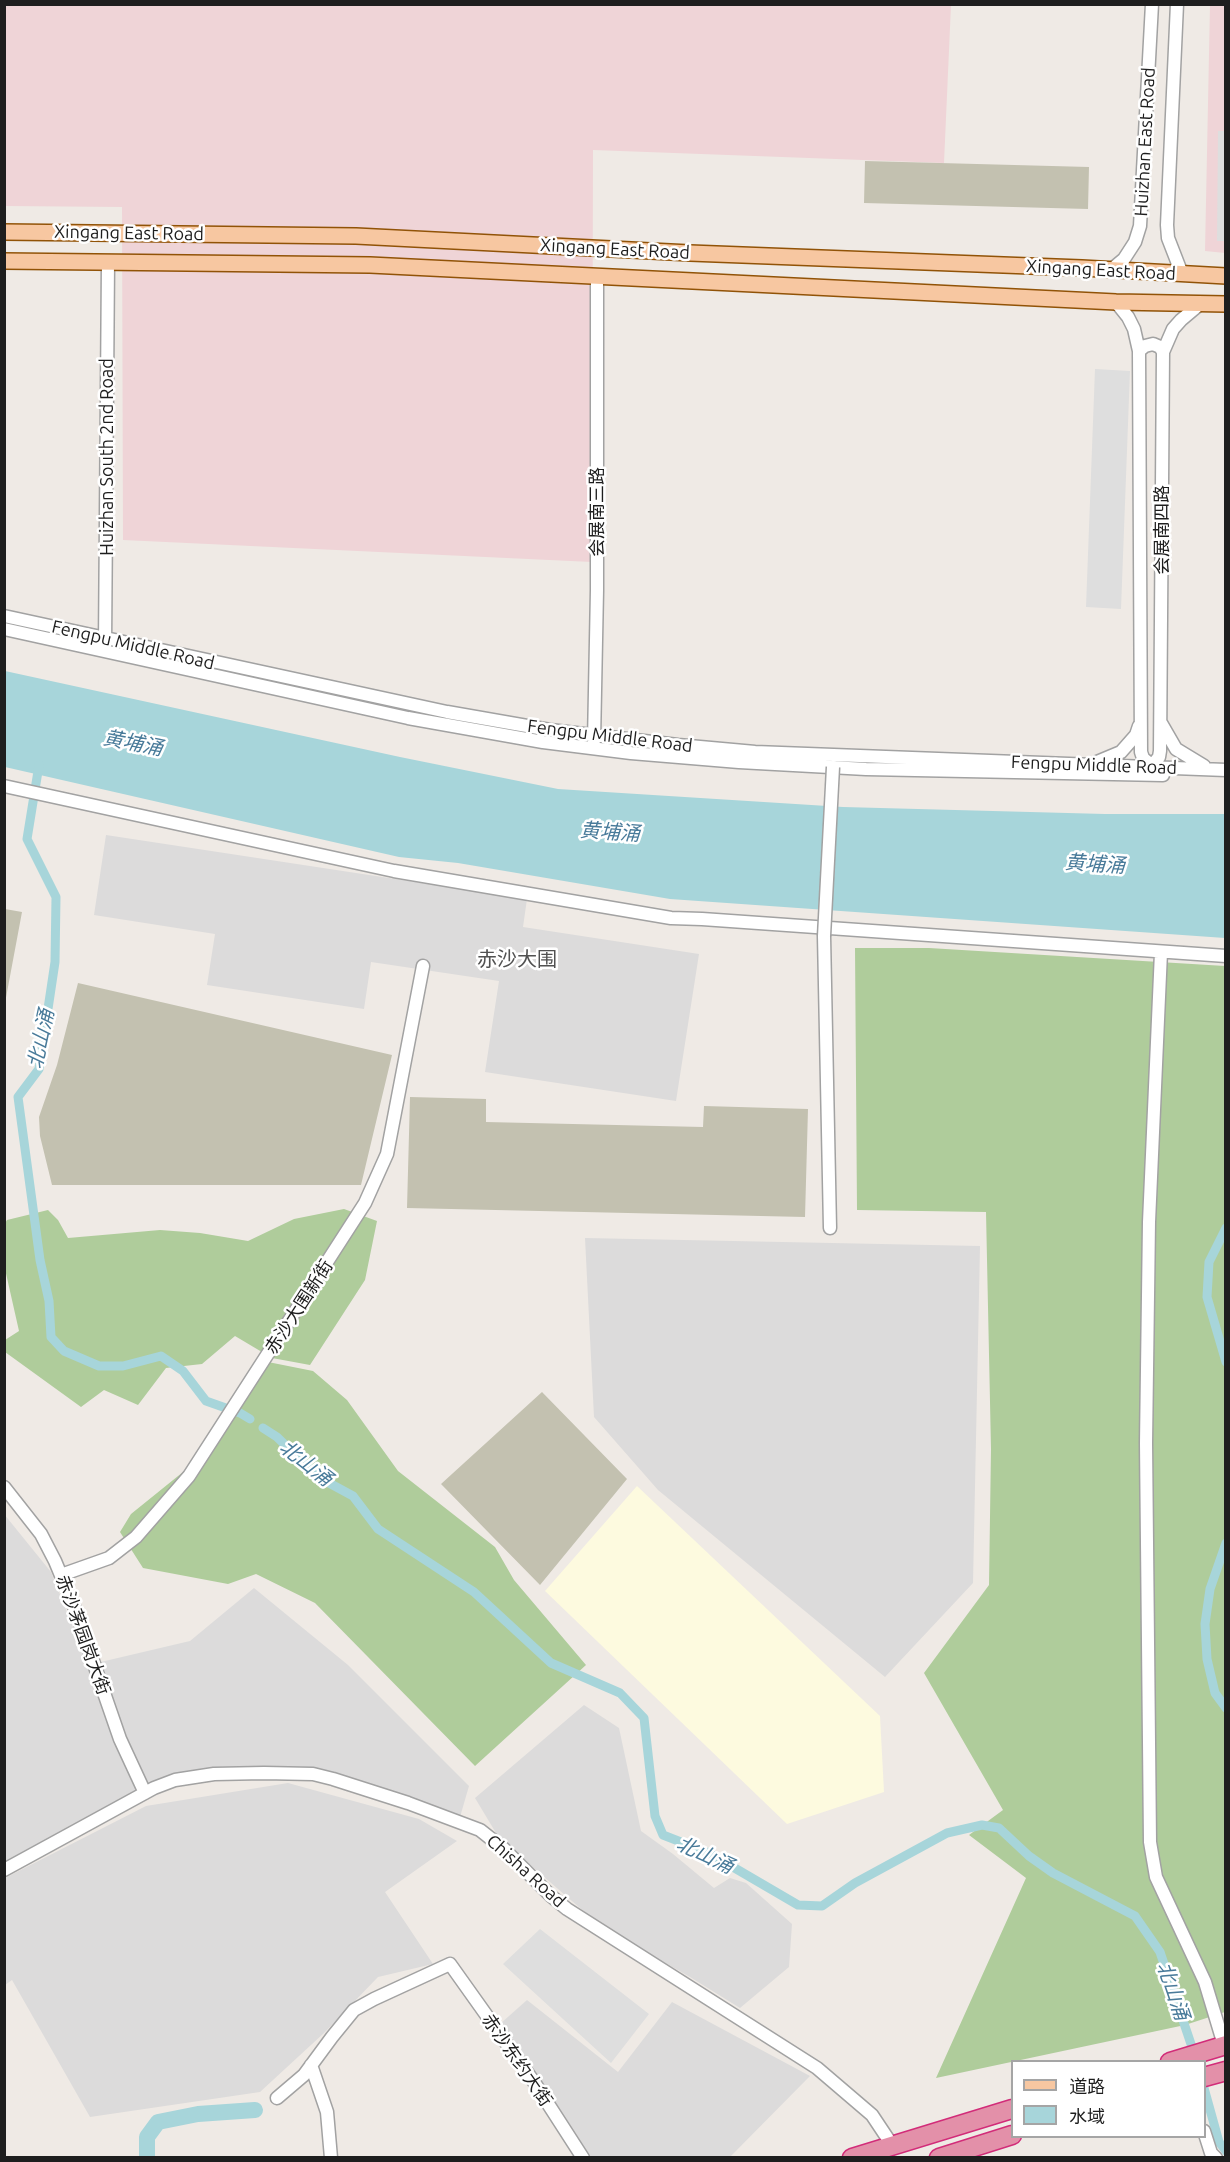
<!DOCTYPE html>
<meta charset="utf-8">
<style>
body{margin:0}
#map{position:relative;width:1230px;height:2162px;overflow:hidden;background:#efeae5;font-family:Ubuntu,"Noto Sans SC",sans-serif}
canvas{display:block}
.frame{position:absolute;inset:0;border:6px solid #1e1e1e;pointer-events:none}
.legend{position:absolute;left:1011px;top:2060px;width:195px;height:78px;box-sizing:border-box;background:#fff;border:2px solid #a5a5a5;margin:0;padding:8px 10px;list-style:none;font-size:18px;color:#1e1e1e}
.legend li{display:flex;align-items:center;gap:12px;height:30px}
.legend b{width:30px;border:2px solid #a5a5a5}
</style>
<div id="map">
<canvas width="1230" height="2162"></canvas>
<div class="frame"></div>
<ul class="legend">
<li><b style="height:8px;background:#f7c7a1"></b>道路</li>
<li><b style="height:16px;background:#a7d5da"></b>水域</li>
</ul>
</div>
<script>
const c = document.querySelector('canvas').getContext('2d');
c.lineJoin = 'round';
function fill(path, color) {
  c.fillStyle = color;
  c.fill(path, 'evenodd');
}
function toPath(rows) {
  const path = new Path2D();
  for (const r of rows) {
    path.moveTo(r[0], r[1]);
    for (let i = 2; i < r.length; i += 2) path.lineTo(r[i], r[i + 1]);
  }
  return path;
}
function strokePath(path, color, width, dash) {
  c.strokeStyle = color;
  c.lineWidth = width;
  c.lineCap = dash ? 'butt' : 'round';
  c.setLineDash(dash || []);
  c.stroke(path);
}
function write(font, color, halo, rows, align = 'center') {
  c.font = font + ' Ubuntu,"Noto Sans SC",sans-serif';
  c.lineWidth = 5;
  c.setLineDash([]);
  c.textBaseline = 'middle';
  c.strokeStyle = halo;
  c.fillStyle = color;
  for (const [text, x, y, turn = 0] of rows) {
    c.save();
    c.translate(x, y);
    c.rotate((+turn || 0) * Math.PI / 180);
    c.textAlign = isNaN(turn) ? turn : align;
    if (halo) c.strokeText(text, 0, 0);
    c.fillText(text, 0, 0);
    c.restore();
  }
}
fill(toPath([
 [106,835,527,899,523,927,699,954,676,1101,485,1072,499,981,371,962,364,1009,207,985,215,934,94,915],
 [585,1238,980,1246,973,1583,885,1677,658,1490,594,1417],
 [4,1514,51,1572,88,1665,190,1641,254,1588,348,1665,469,1786,460,1817,325,1771,291,1767,180,1773,131,1795,5,1862],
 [584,1705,619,1728,641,1831,673,1854,714,1888,730,1878,746,1883,792,1924,789,1967,740,2008,690,1977,602,1927,499,1838,475,1798],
 [288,1783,419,1819,457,1841,385,1892,433,1964,378,1977,324,2033,260,2092,90,2117,12,1980,5,1985,5,1878,146,1806],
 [527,2000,618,2072,672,2002,810,2076,730,2157,591,2157,500,2024]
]), '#dcdbdb');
fill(toPath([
 [5,5,951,5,944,163,593,150,592,562,123,540,122,207,5,206],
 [1210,5,1225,5,1225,253,1205,251]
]), '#efd4d7');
fill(toPath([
 [637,1486,880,1716,884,1792,787,1824,545,1591]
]), '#fdfadf');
fill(toPath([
 [865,161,1089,167,1088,209,864,203],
 [5,909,22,912,5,1003,4,909],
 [78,983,392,1055,361,1185,52,1185,40,1136,39,1117,57,1065],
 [410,1097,486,1099,486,1122,703,1127,704,1106,808,1109,805,1217,407,1208],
 [542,1392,627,1479,540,1585,441,1484]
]), '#c3c1b0');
fill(toPath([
 [855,948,929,948,1225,966,1225,2012,1185,2025,936,2078,1026,1878,969,1835,1003,1810,924,1673,989,1585,991,1449,986,1212,857,1210],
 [344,1209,377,1221,365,1280,310,1365,272,1358,235,1336,202,1364,166,1368,138,1405,104,1390,81,1407,5,1352,5,1340,19,1331,5,1269,4,1225,7,1220,48,1210,58,1220,68,1238,160,1230,200,1233,248,1241,294,1219],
 [268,1362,313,1371,347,1400,398,1471,495,1547,514,1580,586,1665,475,1766,315,1603,256,1574,228,1584,143,1568,120,1532,131,1514,209,1451]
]), '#afcc9b');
fill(toPath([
 [1218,131,1225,131,1225,241,1217,241],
 [1095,369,1130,371,1121,609,1086,607],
 [540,1929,649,2014,611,2063,503,1964]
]), '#dedede');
fill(toPath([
 [5,671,400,757,558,789,843,807,1105,814,1225,814,1225,938,670,899,458,863,399,857,5,767]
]), '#a7d5da');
strokePath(toPath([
 [39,765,27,839,56,897,55,962,39,1069,18,1097,40,1260,49,1301,51,1337,64,1351,99,1366,123,1366,161,1356,183,1371,206,1401,240,1413,250,1419],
 [1226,1228,1209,1262,1207,1297,1226,1362],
 [263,1428,277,1437,318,1477,353,1496,378,1529,474,1592,551,1663,620,1693,644,1718,655,1816,663,1835,709,1853,798,1905,822,1906,855,1883,947,1833,982,1825,999,1828,1029,1856,1053,1873,1135,1916,1160,1952,1195,2056],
 [1226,1543,1210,1589,1205,1624,1207,1659,1215,1693,1226,1708],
 [1204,2088,1219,2142,1226,2151]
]), '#a7d5da', 9);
strokePath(toPath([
 [147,2158,147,2137,158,2122,198,2114,255,2110]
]), '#a7d5da', 16);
const minor = toPath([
 [1177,4,1167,225,1168,238,1182,274],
 [1112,269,1124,259,1135,242,1140,226,1152,4],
 [1116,302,1128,317,1134,329,1139,351,1141,752,1143,758,1155,768],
 [1139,351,1145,346,1153,344,1160,347,1163,352],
 [4,616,447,712,550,730,678,745,755,752,1226,770],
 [4,629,408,718,543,742,631,753,739,762,866,769,1163,775],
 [105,645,108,262],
 [1161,723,1176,749,1204,766],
 [594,741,597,590,597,276],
 [1097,762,1121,752,1136,735,1139,726],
 [1146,769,1151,767,1159,757,1160,751,1163,352,1173,329,1181,320,1200,304],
 [4,786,394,871,671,918,702,919,1226,956],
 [824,936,830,1228],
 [1161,952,1149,1222,1146,1443,1150,1842,1156,1877,1205,1982,1224,2045],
 [4,1487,41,1534,55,1561,75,1609,120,1739,145,1793],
 [61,1575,109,1558,136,1537,189,1476,365,1203,387,1154,423,966],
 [4,1870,154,1788,175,1780,214,1774,264,1773,313,1774,333,1779,408,1803,480,1830,504,1849,551,1896,567,1909,817,2068,872,2115,892,2145],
 [311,2065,327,2112,331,2158],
 [277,2098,304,2075,332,2037,354,2010,374,1999,450,1964,534,2082,583,2158],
 [1204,2131,1211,2153,1216,2158]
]);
const major = toPath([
 [4,232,356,236,690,253,1082,268,1226,276],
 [4,261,370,265,1116,302,1226,304]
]);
const highway = toPath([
 [1170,2062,1226,2045],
 [1204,2077,1226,2071],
 [852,2158,1012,2109],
 [939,2158,1012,2135]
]);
strokePath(minor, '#a2a2a2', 15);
strokePath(major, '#915307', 18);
strokePath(highway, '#d22c79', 21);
strokePath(minor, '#fff', 12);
strokePath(major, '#f7c7a1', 15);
strokePath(highway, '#e390a9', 18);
const minorBridge = toPath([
 [824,936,833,767]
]);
strokePath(minorBridge, '#a2a2a2', 15, []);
strokePath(minorBridge, '#fff', 12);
write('18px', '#1e1e1e', '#fff', [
 ["Huizhan East Road",1145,142,-87],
 ["Xingang East Road",129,233,1],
 ["Xingang East Road",615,249,3],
 ["Xingang East Road",1101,270,3],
 ["Huizhan South 2nd Road",107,457,-90],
 ["会展南三路",597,512,-90],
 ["会展南四路",1162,530,-90],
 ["Fengpu Middle Road",133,645,13],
 ["Fengpu Middle Road",610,736,7],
 ["Fengpu Middle Road",1094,765,2],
 ["赤沙大围新街",299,1307,-57],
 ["赤沙茅园岗大街",83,1635,70],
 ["Chisha Road",526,1871,42],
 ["赤沙东约大街",517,2060,55]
]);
write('italic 20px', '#497b9a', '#fff', [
 ["黄埔涌",133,743,11],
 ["黄埔涌",610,832,4],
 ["黄埔涌",1095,864,4],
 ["北山涌",41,1039,-78],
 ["北山涌",306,1463,38],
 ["北山涌",705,1855,25],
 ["北山涌",1173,1991,71]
]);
write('20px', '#515151', '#fff', [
 ["赤沙大围",517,959]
]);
</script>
